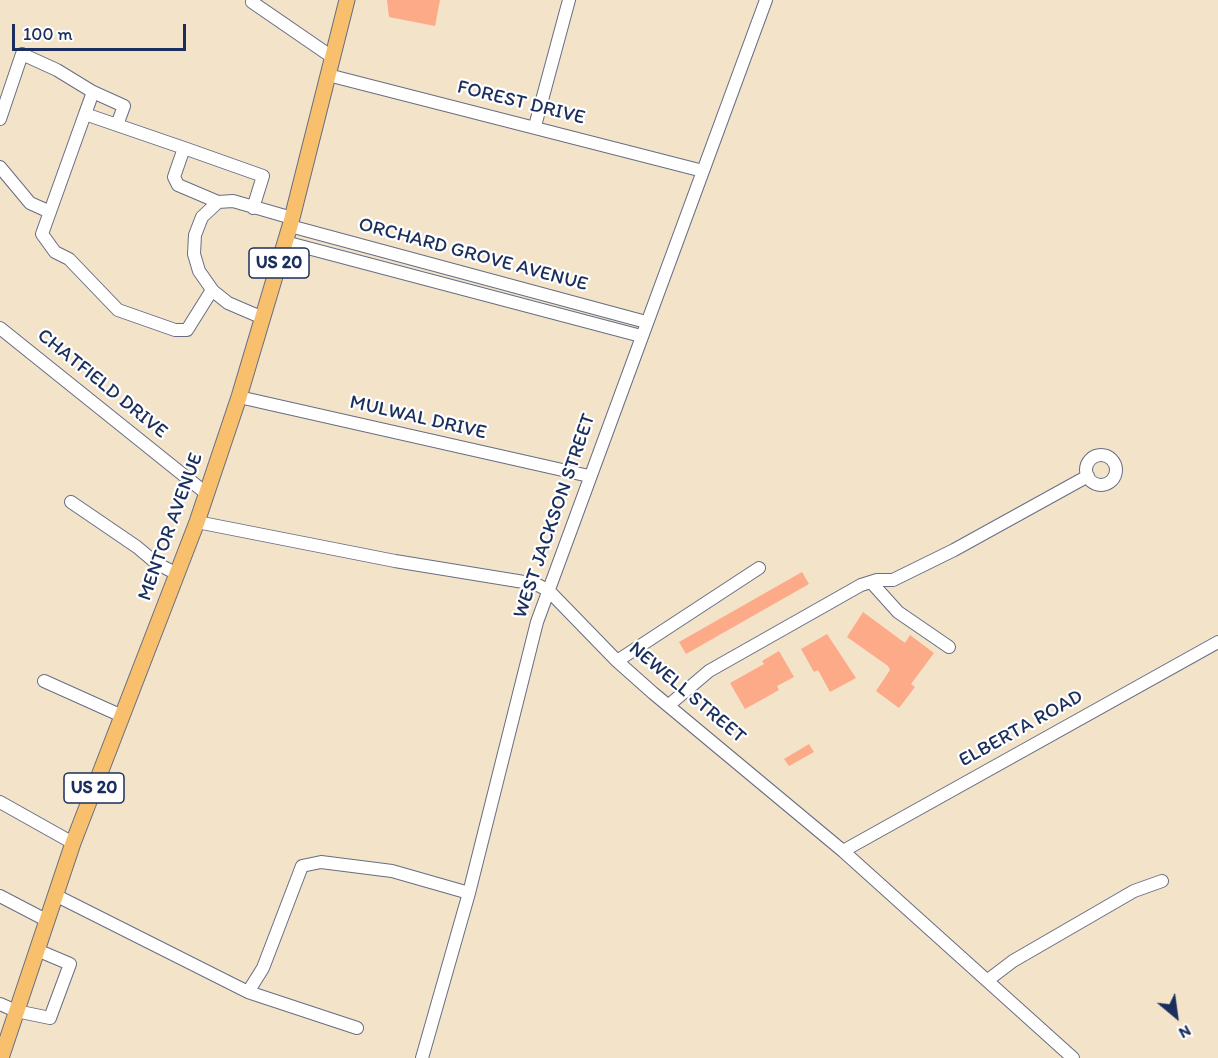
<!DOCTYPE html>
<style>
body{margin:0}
#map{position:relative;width:1218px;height:1058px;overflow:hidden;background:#f3e3c9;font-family:Itim,sans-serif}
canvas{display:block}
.north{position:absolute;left:1146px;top:986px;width:60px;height:60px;-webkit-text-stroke:4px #fff;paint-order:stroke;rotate:151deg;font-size:16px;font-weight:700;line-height:24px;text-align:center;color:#1b2f5e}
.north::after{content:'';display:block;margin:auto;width:21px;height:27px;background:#1b2f5e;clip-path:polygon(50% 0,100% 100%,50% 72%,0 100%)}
.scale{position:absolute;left:12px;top:24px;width:174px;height:27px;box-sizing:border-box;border:3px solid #1b2f5e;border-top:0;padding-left:8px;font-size:18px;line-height:21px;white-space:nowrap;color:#1b2f5e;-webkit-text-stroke:4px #fff;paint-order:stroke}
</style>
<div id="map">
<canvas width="1218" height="1058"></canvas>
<div class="north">N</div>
<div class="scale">100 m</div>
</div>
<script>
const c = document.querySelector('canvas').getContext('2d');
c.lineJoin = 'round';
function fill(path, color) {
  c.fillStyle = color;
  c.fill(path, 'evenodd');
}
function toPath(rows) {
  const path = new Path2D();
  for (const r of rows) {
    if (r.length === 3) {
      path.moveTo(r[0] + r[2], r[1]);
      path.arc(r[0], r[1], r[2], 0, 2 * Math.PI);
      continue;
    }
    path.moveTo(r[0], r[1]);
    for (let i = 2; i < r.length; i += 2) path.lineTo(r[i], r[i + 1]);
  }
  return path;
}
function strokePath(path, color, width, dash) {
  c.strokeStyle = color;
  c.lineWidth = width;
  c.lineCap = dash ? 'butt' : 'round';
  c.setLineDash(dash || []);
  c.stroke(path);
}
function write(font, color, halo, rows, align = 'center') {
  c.font = font + ' Itim,sans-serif';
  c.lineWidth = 4.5;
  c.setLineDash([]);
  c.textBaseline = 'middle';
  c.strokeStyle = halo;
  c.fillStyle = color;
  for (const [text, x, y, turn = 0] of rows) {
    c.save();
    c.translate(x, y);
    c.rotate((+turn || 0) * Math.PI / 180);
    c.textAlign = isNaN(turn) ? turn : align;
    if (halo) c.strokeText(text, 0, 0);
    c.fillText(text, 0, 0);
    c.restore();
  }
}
fill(toPath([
 [387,0,440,0,435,26,389,17],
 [802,572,809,584,686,654,679,642],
 [863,612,905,643,910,635,934,653,911,684,915,687,899,708,876,691,890,670,888,666,847,637],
 [827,634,856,678,830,692,818,670,814,672,801,649],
 [779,651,794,677,777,686,779,690,745,709,730,683,764,664,762,661],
 [809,744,814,752,789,766,784,759]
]), '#fdaa88');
const minor = toPath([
 [253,0,252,2,332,57],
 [328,75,703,171],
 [85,114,93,92,124,106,117,125],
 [0,119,22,54,57,70,93,92],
 [535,126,569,0],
 [184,148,85,114,42,234,55,252,69,259,118,310,175,330,187,330,212,290],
 [0,167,30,203,50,212],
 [218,202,178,185,174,177,184,148,263,176,253,208],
 [290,226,646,322],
 [285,242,641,336],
 [263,318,228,303,213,291,199,271,194,254,195,235,202,217,218,202,233,201,292,218],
 [0,328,207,494],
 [239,397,589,476],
 [1101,470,15],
 [71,502,137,547,156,563,177,574],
 [197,522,395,561,536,584,549,591,617,661,653,693,843,851,1073,1058],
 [871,582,898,612,949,647],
 [617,661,759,568],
 [44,681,122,716],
 [669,705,709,671,861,585,877,580,893,580,954,550,1088,476],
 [0,802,73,843],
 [843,851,1218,642],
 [55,895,248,992,357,1028],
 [0,896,46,920],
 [988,980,1013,961,1134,891,1162,881],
 [248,992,263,968,302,866,321,862,392,871,469,893],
 [0,1004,16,1011,50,1018,70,964,37,950],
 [422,1058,469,893,537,622,766,0]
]);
const major = toPath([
 [1,1058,73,843,197,522,239,397,290,226,347,0]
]);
strokePath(minor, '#676e83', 14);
strokePath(major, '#676e83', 17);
strokePath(minor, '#fff', 12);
strokePath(major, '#f8bf6c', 15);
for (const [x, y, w] of [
 [279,263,60],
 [94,788,60]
]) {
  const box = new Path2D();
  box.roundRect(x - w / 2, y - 15, w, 30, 4.5);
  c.fillStyle = '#fff';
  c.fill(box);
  strokePath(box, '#1b2f5e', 1.5);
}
write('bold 18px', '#1b2f5e', null, [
 ["US 20",279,263],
 ["US 20",94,788]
]);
write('20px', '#1b2f5e', '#fff', [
 ["FOREST DRIVE",521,103,14],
 ["ORCHARD GROVE AVENUE",473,255,15],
 ["CHATFIELD DRIVE",102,384,39],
 ["MULWAL DRIVE",418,418,13],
 ["WEST JACKSON STREET",555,516,-71],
 ["MENTOR AVENUE",171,527,-70],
 ["NEWELL STREET",687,693,40],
 ["ELBERTA ROAD",1021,729,-29]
]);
</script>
